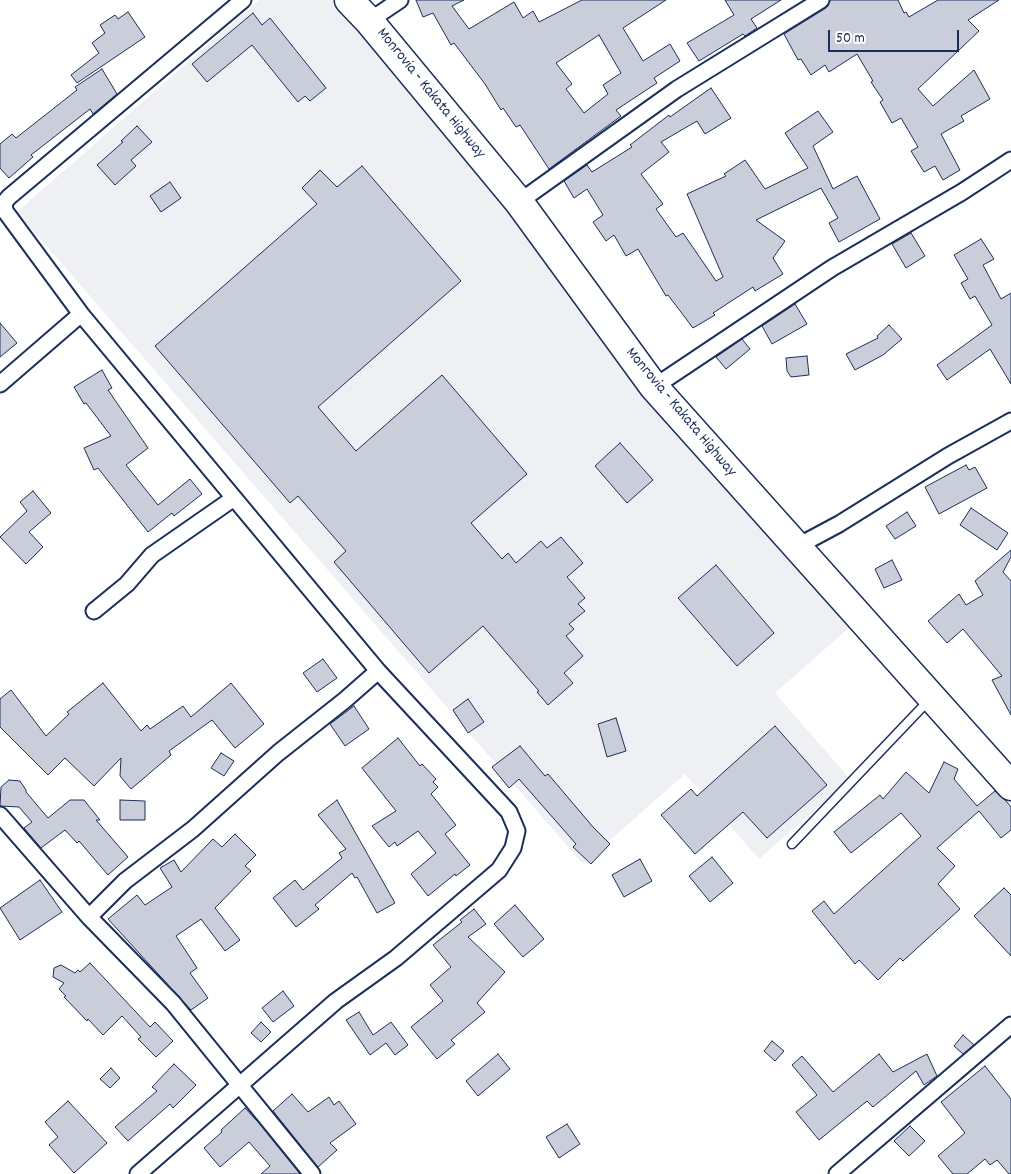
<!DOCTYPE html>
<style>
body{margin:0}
#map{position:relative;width:1011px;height:1174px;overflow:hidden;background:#fff;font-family:Dekko,sans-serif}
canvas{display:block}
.scale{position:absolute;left:828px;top:30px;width:131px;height:22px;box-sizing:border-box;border:2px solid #1b2f5e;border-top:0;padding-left:6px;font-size:15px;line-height:18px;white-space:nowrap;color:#1b2f5e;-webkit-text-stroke:4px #fff;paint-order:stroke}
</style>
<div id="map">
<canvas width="1011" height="1174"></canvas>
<div class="scale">50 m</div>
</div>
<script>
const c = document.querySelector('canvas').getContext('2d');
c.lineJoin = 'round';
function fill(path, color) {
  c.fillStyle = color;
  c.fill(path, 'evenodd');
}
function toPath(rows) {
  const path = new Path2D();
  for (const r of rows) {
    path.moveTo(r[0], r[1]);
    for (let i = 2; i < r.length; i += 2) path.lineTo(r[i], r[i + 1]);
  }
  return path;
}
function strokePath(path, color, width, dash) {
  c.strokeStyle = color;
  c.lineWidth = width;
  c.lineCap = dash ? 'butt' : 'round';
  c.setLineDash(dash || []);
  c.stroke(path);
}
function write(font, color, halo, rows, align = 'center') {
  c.font = font + ' Dekko,sans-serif';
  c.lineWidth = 4;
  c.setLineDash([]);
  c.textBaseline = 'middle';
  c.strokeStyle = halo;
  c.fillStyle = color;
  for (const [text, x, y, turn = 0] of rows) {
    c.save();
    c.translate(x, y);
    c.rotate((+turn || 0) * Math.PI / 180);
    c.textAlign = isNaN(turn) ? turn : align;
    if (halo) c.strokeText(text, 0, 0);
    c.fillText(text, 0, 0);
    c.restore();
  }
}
fill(toPath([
 [259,0,335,0,866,613,775,693,850,779,759,859,685,774,583,864,17,212]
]), '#eff0f4');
const building = toPath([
 [416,0,464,0,452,6,469,29,514,2,523,18,533,11,539,22,582,0,666,0,623,28,643,61,670,44,680,61,654,78,657,83,616,110,621,116,549,169,520,125,516,127,503,108,501,110,485,84,454,43,451,45,433,13,423,17,416,0],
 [599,35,621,73,603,85,608,94,584,113,566,89,572,84,556,63,599,35],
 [725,0,781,0,751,19,757,28,745,36,743,34,699,61,687,43,734,15,725,0],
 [830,0,898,0,904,13,906,12,909,17,938,0,999,0,968,20,979,31,918,89,933,106,974,70,990,99,961,116,964,121,941,134,960,170,943,180,935,166,924,172,911,151,918,147,901,118,892,123,880,102,883,100,871,82,873,81,857,54,829,72,825,65,811,75,801,59,798,60,784,34,826,8,830,0],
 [128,12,145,37,77,83,71,75,99,53,92,43,105,33,100,25,115,15,118,19,128,12],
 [253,13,262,25,270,18,326,88,310,101,305,96,298,102,252,45,207,82,192,64,253,13],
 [102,69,117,94,93,114,90,109,31,155,33,157,9,178,0,168,0,144,12,134,16,138,77,90,75,87,102,69],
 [711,88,731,118,705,134,697,121,661,142,669,152,641,174,663,204,656,209,676,237,683,233,716,281,723,277,687,194,726,176,724,174,745,160,765,189,808,168,785,133,818,111,833,132,813,146,833,189,857,176,880,219,839,242,829,223,838,218,821,188,756,220,785,241,773,258,783,274,755,291,753,287,713,313,715,315,693,328,668,295,666,296,638,249,626,256,614,235,606,241,593,222,603,215,587,189,574,198,564,181,587,165,592,172,632,147,630,145,669,115,670,117,711,88],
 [137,126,152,142,131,160,136,166,115,185,97,165,123,142,121,141,137,126],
 [362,166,461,281,318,407,356,451,442,375,527,474,471,523,502,559,508,553,516,563,541,541,547,548,561,537,583,563,567,577,585,598,578,604,585,611,569,624,574,629,566,636,583,656,564,673,573,683,548,705,537,692,539,691,483,626,429,673,334,562,346,551,298,496,290,503,155,346,317,204,302,188,320,170,337,187,362,166],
 [170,182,181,198,161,212,150,196,170,182],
 [911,233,925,256,906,268,892,244,911,233],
 [981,239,994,259,983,265,1001,299,1011,293,1011,384,990,349,947,380,937,365,992,325,975,296,970,299,961,283,968,279,954,255,981,239],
 [795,304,807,324,772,344,762,326,795,304],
 [0,323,17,343,0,357,0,323],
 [889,325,902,339,883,355,855,370,846,354,878,338,877,336,889,325],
 [742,339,750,349,726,369,716,357,742,339],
 [807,356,809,375,791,377,787,371,786,358,807,356],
 [102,370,112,388,108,390,148,448,126,465,158,505,190,479,202,494,174,516,172,513,148,532,98,468,94,470,84,448,111,436,86,403,84,404,74,387,102,370],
 [620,443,653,480,627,503,595,466,620,443],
 [966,465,969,470,975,467,987,488,939,514,925,487,966,465],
 [33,491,51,513,29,532,43,547,26,564,0,537,27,511,20,502,33,491],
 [971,508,1008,533,997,550,960,525,971,508],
 [907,512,916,526,895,539,886,526,907,512],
 [1011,550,1011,557,1003,572,1011,581,1011,715,992,680,1002,676,963,629,947,643,928,621,959,594,966,605,983,595,975,581,1011,550],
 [892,560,902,580,884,588,875,569,892,560],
 [716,565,774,633,737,666,678,598,716,565],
 [323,659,337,678,317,692,303,673,323,659],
 [103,683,141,731,147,725,150,729,183,706,191,717,231,683,264,724,235,748,212,720,169,751,171,755,131,789,120,776,121,758,94,786,65,758,48,775,0,727,0,699,11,690,46,736,69,714,67,712,103,683],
 [468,699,484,722,468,733,453,710,468,699],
 [354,706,369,729,345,746,330,724,354,706],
 [616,718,626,751,607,757,598,724,616,718],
 [775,726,827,785,767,838,743,812,695,854,661,815,691,789,697,796,775,726],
 [398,738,420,766,422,764,436,779,433,782,438,787,431,794,456,825,445,834,470,865,456,876,455,874,428,896,411,874,436,853,418,831,397,846,395,842,389,847,372,826,396,811,362,768,398,738],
 [520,746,545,776,548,774,593,827,610,844,591,864,573,847,576,844,519,779,509,788,492,767,520,746],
 [221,753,234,761,224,776,211,768,221,753],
 [944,762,958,769,954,779,977,806,995,791,1006,801,1011,807,1011,830,1001,838,979,811,937,848,955,866,938,884,960,909,903,961,900,958,878,980,859,960,855,964,812,911,824,901,834,914,921,836,901,813,851,853,834,832,880,795,883,799,906,772,929,793,944,762],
 [9,780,20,781,26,790,26,792,48,818,70,800,84,800,100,820,96,820,128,857,108,875,79,841,77,843,65,830,41,848,24,828,32,822,19,807,0,806,1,787,9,780],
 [120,800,145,801,145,820,120,820,120,800],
 [337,800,395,903,377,913,357,877,355,878,352,873,315,905,319,909,296,927,273,898,295,880,303,890,342,858,339,853,346,849,318,815,337,800],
 [235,834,256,855,245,866,251,871,215,908,240,940,225,951,201,919,176,936,197,968,190,973,208,998,191,1010,108,919,137,895,145,905,172,887,160,868,174,860,181,872,213,839,222,847,235,834],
 [712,857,733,883,710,902,689,876,712,857],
 [640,859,652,881,624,897,612,875,640,859],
 [40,880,62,912,20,940,0,908,40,880],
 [1004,888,1011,895,1011,956,974,916,1004,888],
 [515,905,544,939,523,957,494,924,515,905],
 [474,909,486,924,468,937,505,972,477,1003,485,1012,451,1040,455,1044,437,1059,411,1027,443,1001,430,985,451,967,433,945,462,922,460,920,474,909],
 [90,963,150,1027,155,1022,173,1041,156,1057,138,1039,141,1037,122,1016,103,1035,88,1019,87,1021,64,997,66,996,59,989,64,983,53,977,54,968,61,965,75,973,78,970,80,972,90,963],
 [283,991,294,1006,273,1022,262,1008,283,991],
 [359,1012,373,1035,391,1022,408,1045,395,1055,386,1043,370,1055,346,1020,359,1012],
 [261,1022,271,1032,261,1042,251,1033,261,1022],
 [963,1035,974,1045,963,1054,954,1046,963,1035],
 [772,1041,784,1051,775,1061,764,1051,772,1041],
 [498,1054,510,1069,478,1096,466,1081,498,1054],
 [879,1054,893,1072,927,1054,937,1076,924,1085,916,1071,873,1107,867,1101,819,1140,796,1112,817,1095,792,1065,802,1056,833,1092,879,1054],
 [174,1064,196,1085,173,1108,170,1104,128,1141,115,1127,157,1091,152,1087,174,1064],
 [985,1066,1011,1099,1011,1174,1009,1174,997,1160,990,1165,985,1159,967,1174,953,1174,938,1156,965,1133,941,1102,985,1066],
 [111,1068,120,1078,110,1088,100,1079,111,1068],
 [292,1094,308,1112,329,1097,334,1105,339,1101,356,1124,330,1143,337,1150,318,1167,273,1111,292,1094],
 [68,1101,107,1143,74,1173,49,1145,58,1137,45,1122,68,1101],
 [245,1108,259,1123,300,1174,261,1174,270,1166,249,1142,220,1167,204,1148,222,1132,221,1130,245,1108],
 [567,1124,580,1144,559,1158,546,1137,567,1124],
 [910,1126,925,1141,909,1156,894,1141,910,1126]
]);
fill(building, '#caceda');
strokePath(building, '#1b2f5e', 1);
const lane = toPath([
 [792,844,929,700]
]);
const street = toPath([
 [369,21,400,0],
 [519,202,677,89,821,0],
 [0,384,81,314],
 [654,387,832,268,962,192,1011,160],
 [796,547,839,524,948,456,1011,421],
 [94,611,127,584,152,555,234,498],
 [0,815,89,917,173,1003,312,1174],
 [89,917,125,881,193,829,278,753,345,700,378,671],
 [138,1174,336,1001,396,958,499,870,513,848,517,831,509,812,378,671,81,314,5,211,4,203,9,197,243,0],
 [837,1174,1011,1025]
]);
const highway = toPath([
 [349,0,369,21,519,202,654,387,1011,786]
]);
strokePath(lane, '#1b2f5e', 11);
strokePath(street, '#1b2f5e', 19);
strokePath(highway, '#1b2f5e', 31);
strokePath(lane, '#fff', 8);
strokePath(street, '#fff', 15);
strokePath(highway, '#fff', 28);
write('16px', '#1b2f5e', '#fff', [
 ["Monrovia - Kakata Highway",430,94,51],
 ["Monrovia - Kakata Highway",680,413,50]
]);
</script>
